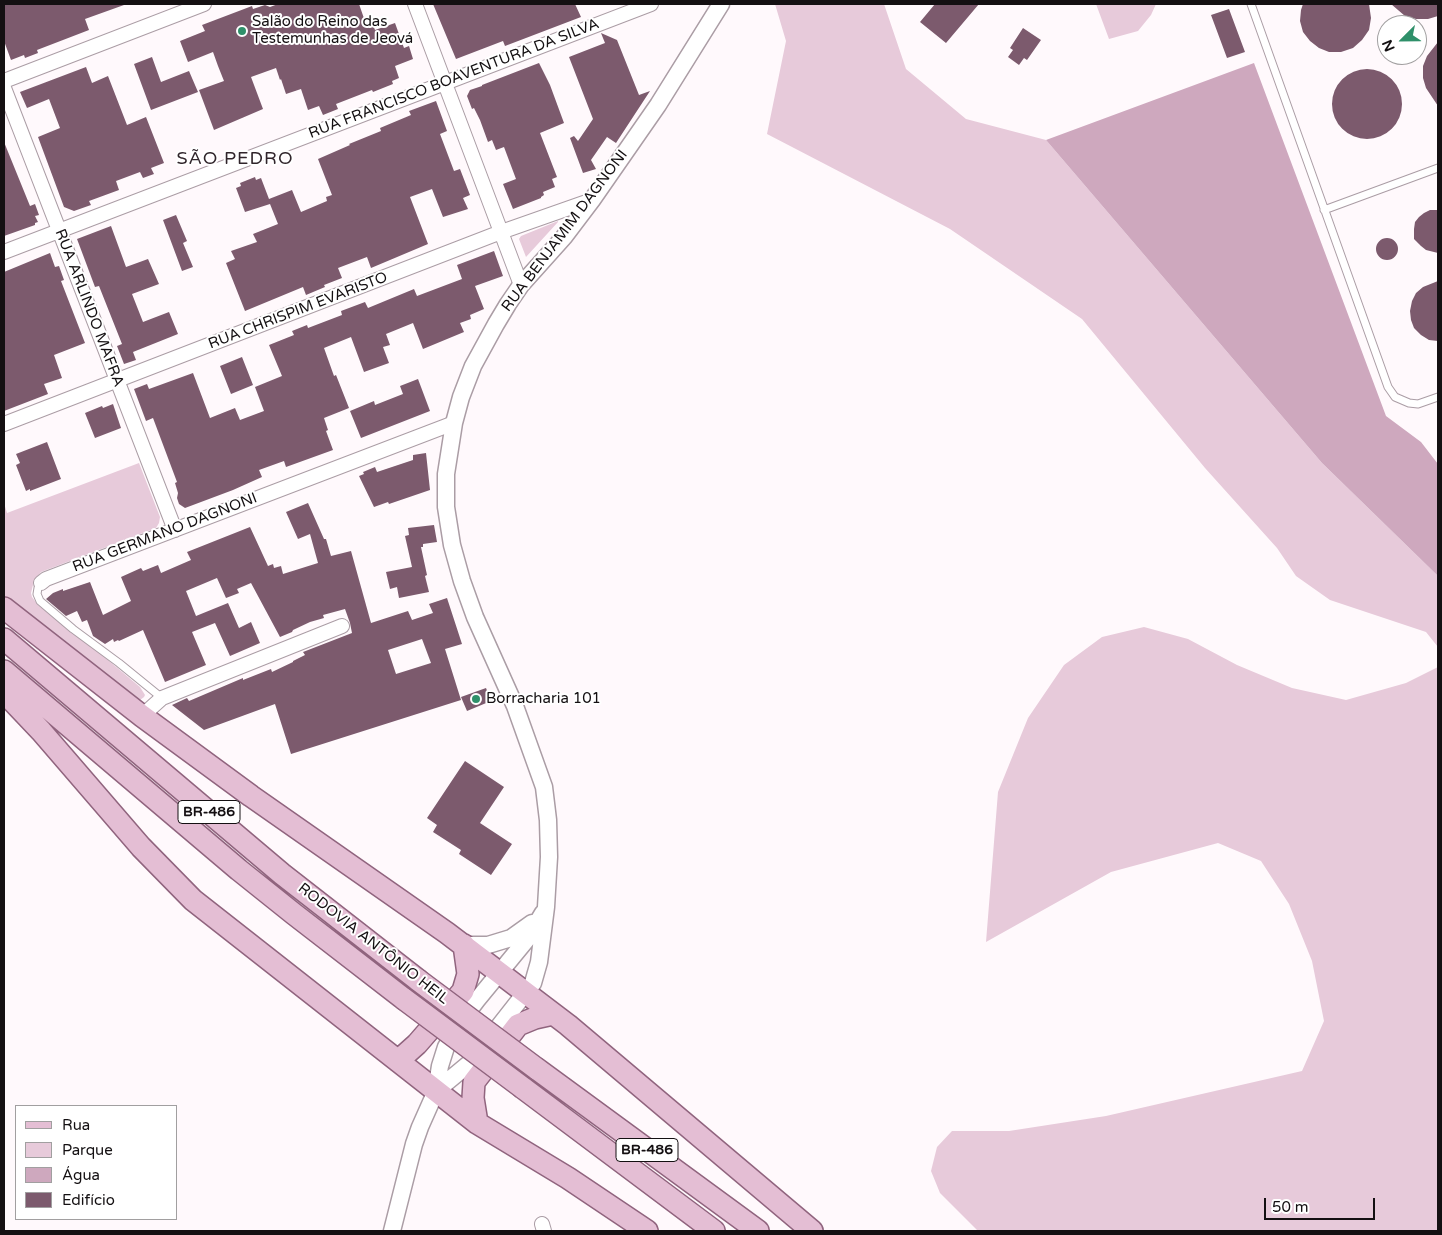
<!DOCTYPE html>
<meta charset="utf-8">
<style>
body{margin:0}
#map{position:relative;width:1442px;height:1235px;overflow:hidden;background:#fff9fc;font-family:"Varela Round",sans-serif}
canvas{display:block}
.frame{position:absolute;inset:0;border:5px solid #141012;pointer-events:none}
.legend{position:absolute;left:15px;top:1105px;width:162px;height:115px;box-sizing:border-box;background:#fff;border:1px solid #a19fa0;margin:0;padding:6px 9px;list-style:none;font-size:15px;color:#141012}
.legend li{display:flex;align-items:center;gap:10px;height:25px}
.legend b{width:25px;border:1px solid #a19fa0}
.north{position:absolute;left:1377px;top:15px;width:50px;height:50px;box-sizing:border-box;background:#fff;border:1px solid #a19fa0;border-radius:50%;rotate:247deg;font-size:14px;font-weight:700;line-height:20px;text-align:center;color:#141012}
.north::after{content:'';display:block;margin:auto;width:18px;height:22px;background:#2f906a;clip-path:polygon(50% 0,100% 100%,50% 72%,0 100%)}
.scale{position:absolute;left:1264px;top:1198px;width:111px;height:22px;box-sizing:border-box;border:2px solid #141012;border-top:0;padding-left:6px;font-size:15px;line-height:18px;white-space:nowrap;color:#141012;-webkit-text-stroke:4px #fff;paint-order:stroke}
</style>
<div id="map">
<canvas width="1442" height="1235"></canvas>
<div class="frame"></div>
<ul class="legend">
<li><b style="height:6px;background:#e4bed4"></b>Rua</li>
<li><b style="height:14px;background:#e7cada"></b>Parque</li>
<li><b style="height:14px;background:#cea8be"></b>Água</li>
<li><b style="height:14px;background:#7c5a6d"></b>Edifício</li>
</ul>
<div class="north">N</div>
<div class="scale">50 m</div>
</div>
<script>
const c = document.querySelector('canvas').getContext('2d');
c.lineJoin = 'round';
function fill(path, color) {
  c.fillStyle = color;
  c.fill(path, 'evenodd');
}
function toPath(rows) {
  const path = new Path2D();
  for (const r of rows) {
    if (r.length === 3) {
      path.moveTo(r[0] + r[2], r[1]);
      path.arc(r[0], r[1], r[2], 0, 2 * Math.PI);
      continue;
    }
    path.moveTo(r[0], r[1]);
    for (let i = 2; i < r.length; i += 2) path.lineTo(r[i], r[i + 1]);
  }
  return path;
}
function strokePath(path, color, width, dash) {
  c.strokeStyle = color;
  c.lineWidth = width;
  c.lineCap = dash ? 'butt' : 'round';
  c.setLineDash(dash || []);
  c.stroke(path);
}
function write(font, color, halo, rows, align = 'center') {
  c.font = font + ' "Varela Round",sans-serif';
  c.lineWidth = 4;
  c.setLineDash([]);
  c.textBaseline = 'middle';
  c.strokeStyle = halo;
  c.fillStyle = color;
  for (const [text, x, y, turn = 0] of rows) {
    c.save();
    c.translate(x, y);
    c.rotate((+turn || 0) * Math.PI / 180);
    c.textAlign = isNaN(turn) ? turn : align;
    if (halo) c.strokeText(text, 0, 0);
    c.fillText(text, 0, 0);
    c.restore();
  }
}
fill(toPath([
 [775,4,884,4,906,69,966,119,1046,140,1322,463,1438,576,1438,647,1426,632,1330,600,1296,576,1277,548,1205,468,1082,319,950,229,767,134,786,41],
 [1096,4,1156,4,1151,15,1138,31,1109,39],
 [558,221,558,222,526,257,519,239,521,236],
 [139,463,160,517,159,523,156,528,41,572,34,581,31,593,32,597,38,605,96,650,140,687,145,695,144,697,140,700,134,698,4,596,4,503,7,513],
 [1144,627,1188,639,1237,665,1292,688,1346,700,1406,683,1438,667,1438,1231,978,1231,940,1193,931,1171,937,1147,952,1131,1009,1131,1106,1116,1302,1071,1324,1021,1312,961,1289,904,1261,861,1218,843,1111,872,986,942,998,792,1028,718,1064,665,1102,637]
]), '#e7cada');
fill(toPath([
 [1254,63,1386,416,1421,442,1438,464,1438,576,1322,463,1046,140]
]), '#cea8be');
fill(toPath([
 [4,4,124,4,124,5,85,19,89,30,37,50,38,53,25,58,24,55,11,60,4,41],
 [278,4,359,4,367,27,373,25,375,30,395,23,404,48,409,46,413,59,395,66,399,78,392,81,393,84,373,92,372,90,336,104,338,109,323,115,319,106,308,110,301,89,286,94,281,79,280,80,276,68,251,77,263,109,214,130,199,90,224,81,218,66,213,52,188,62,180,41,205,31,202,25,252,6,253,9,265,5,270,7],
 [433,4,575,4,581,17,505,46,503,41,456,59],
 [935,4,979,4,946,43,920,22],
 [1303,4,1369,4,1371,18,1369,30,1362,40,1353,48,1341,52,1329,52,1319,48,1310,41,1303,32,1300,21,1301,10],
 [1391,4,1438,4,1438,16,1428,19,1416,19,1405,16],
 [1229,9,1245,52,1227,58,1211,15],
 [1023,28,1041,40,1027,60,1024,58,1019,65,1008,57,1013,50,1010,48],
 [601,33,617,40,639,95,650,91,616,143,607,137,591,160,596,169,583,173,570,138,574,136,578,141,593,119,569,57,605,43],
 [1438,42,1438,106,1426,88,1423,78,1423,66,1427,56],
 [152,57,161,82,189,71,198,92,151,110,134,64],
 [539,63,550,85,564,123,540,133,557,177,552,179,555,187,543,192,544,195,541,197,541,198,513,209,503,184,516,179,504,147,496,150,492,140,488,142,480,120,474,108,472,109,467,96,470,90,482,86,482,85],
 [86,67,92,83,108,76,127,125,146,117,164,163,151,168,154,174,143,178,140,172,116,181,119,190,89,201,91,205,74,211,64,207,38,137,60,128,49,99,27,108,20,92],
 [1367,104,35],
 [436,101,447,131,440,134,454,171,460,169,470,195,463,198,468,209,443,217,432,189,410,197,428,244,371,268,367,257,338,268,342,278,324,285,325,287,306,295,303,287,245,311,226,263,235,259,231,251,257,242,253,234,278,224,270,204,245,212,236,188,241,186,240,183,255,177,256,180,261,178,269,199,292,190,301,212,327,201,326,197,332,195,318,159,350,145,349,144,381,131,380,128,411,115,409,111],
 [4,142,30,206,35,204,39,215,35,216,38,222,35,223,35,225,4,236],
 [1430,210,1438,210,1438,253,1426,250,1421,246,1414,239,1414,229,1415,222,1419,217,1424,213],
 [176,215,187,241,183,243,193,267,182,271,163,220],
 [111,226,126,267,148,259,159,284,132,294,143,322,169,312,178,334,133,352,136,360,124,364,117,346,122,344,99,286,95,287,77,239],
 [1387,249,11],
 [494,251,503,276,475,286,484,309,470,315,471,319,460,323,464,332,423,349,413,323,386,334,390,345,383,347,389,363,364,372,351,337,324,348,334,376,336,375,349,408,324,418,328,430,326,431,333,450,286,467,284,461,259,470,262,477,233,490,185,508,179,504,177,498,178,493,175,483,177,482,153,418,146,421,134,389,147,384,149,389,193,373,210,418,235,408,240,420,264,411,255,387,282,376,269,345,294,335,292,331,307,325,308,328,342,315,341,311,365,302,368,308,414,289,417,296,462,279,457,265],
 [50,253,55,267,59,266,64,280,61,281,85,343,54,355,62,378,44,384,48,394,4,411,4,272],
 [1438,281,1438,341,1429,340,1421,335,1414,328,1411,320,1410,311,1412,301,1416,293,1423,287],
 [242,357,253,385,231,394,220,366],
 [418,379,430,411,361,438,350,411,374,401,375,405,403,394,400,386],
 [113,404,121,428,95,438,85,413,102,406,103,408],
 [47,442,61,479,30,491,30,489,26,491,16,465,20,463,16,454],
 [426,453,430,490,389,504,388,502,374,507,359,476,364,474,363,472,375,467,377,472,413,460,413,455],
 [308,503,324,539,326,539,331,556,351,551,371,623,408,611,412,620,433,613,429,604,447,598,462,644,445,649,461,700,291,754,275,704,204,730,172,705,187,698,189,701,243,678,243,680,271,669,272,672,293,662,293,661,305,655,303,652,352,633,350,623,345,609,323,615,324,618,310,622,293,630,292,632,280,637,251,583,237,589,239,593,226,598,217,578,186,591,196,616,228,603,239,628,251,622,260,643,230,656,215,623,192,632,206,665,165,682,143,630,119,641,118,640,114,642,113,639,105,644,93,636,87,620,82,622,77,611,66,616,46,599,53,593,63,589,63,591,90,582,103,615,131,601,121,577,141,568,143,571,158,565,161,573,191,560,187,552,250,527,268,566,273,564,274,568,281,566,283,574,318,563,310,534,298,539,286,512],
 [422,639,431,663,396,674,388,650],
 [434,525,437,542,423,544,423,547,421,547,427,575,425,576,429,592,399,598,397,587,390,589,386,572,412,567,405,536,409,535,408,528],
 [486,688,491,701,467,711,461,697],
 [465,761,504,787,480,823,512,844,491,875,459,854,461,850,433,832,437,825,427,818]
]), '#7c5a6d');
const service = toPath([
 [1251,4,1388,387,1395,397,1409,403,1418,404,1438,397],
 [1324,210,1438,168],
 [41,583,38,588,37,594,40,601,73,629,119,663,162,698]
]);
const minor = toPath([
 [415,4,521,285],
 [4,81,204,4],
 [4,88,175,530],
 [4,252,651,4],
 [4,424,501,232,592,200],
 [41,583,46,579,454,423],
 [142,716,162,698,342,626],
 [542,1224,544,1231]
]);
const tertiary = toPath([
 [464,945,488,945,511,938,532,923],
 [436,1091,471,1062,533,983,539,962,546,907,549,857,548,820,544,787,515,706,475,617,462,581,452,545,446,507,446,474,454,423,461,397,473,366,496,324,508,304,521,285,564,237,592,200,658,105,721,4],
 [392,1231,414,1144,420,1127,436,1091,440,1066,446,1047,458,1025,477,1000,528,938,543,913]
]);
const primary = toPath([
 [4,608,142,716,251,796,447,933,568,1025,812,1231],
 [4,639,282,874,418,980],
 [4,671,239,870,294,914,404,999],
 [4,692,41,731,141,847,193,900,477,1123,568,1178,647,1231],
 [398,1061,417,1044,463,991,468,974,464,945],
 [537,1069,758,1231],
 [523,1088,714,1231],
 [477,1123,473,1098,474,1082,518,1025,535,1018,553,1014]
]);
strokePath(service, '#ab9da5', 9);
strokePath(minor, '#ab9da5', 16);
strokePath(tertiary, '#ab9da5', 19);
strokePath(primary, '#90647e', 24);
strokePath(service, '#fff', 7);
strokePath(minor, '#fff', 14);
strokePath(tertiary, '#fff', 16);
strokePath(primary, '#e4bed4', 21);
const primaryBridge = toPath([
 [418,980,537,1069],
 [404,999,523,1088]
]);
strokePath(primaryBridge, '#90647e', 24, []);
strokePath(primaryBridge, '#e4bed4', 21);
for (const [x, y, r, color] of [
 [242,31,5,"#2f906a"],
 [476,699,5,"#2f906a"]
]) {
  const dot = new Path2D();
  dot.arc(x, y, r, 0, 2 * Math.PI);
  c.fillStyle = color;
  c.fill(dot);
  strokePath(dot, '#fff', 2);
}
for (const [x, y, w] of [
 [209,812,62],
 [647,1150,62]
]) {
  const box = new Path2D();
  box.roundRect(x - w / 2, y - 11.5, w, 23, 4);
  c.fillStyle = '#fff';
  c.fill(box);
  strokePath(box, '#141012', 1);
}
write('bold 14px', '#141012', null, [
 ["BR-486",209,812],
 ["BR-486",647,1150]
]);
write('15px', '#141012', '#fff', [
 ["Salão do Reino das",252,22],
 ["Testemunhas de Jeová",252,39],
 ["Borracharia 101",486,699]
], 'left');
write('15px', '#141012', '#fff', [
 ["RUA FRANCISCO BOAVENTURA DA SILVA",454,79,-21],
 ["RUA BENJAMIM DAGNONI",565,231,-53],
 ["RUA ARLINDO MAFRA",89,308,69],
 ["RUA CHRISPIM EVARISTO",298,311,-21],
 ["RUA GERMANO DAGNONI",165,533,-21],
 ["RODOVIA ANTÔNIO HEIL",373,944,38]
]);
c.letterSpacing = '1px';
write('18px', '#30252b', '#fff', [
 ["SÃO PEDRO",235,159]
]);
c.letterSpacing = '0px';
</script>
